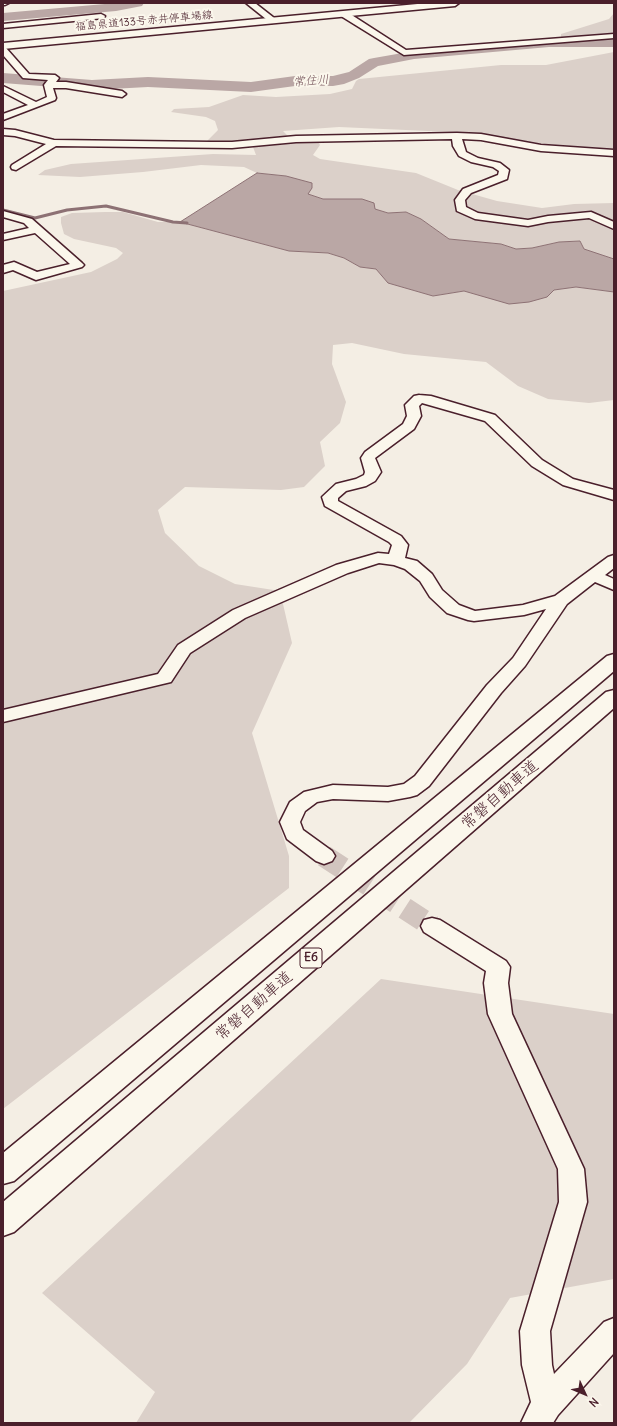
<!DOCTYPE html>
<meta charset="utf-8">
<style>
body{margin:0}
#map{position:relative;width:617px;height:1426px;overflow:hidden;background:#f4eee4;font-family:Delius,sans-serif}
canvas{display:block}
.frame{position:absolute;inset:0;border:4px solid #4a1f2b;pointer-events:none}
.north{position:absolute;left:565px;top:1374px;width:40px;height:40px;-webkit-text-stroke:3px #fbf7ec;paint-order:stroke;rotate:134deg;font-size:11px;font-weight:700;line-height:16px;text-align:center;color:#4a1f2b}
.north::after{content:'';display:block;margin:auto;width:14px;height:18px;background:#4a1f2b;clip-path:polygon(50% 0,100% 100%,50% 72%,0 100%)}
</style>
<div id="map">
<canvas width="617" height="1426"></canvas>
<div class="frame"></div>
<div class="north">N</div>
</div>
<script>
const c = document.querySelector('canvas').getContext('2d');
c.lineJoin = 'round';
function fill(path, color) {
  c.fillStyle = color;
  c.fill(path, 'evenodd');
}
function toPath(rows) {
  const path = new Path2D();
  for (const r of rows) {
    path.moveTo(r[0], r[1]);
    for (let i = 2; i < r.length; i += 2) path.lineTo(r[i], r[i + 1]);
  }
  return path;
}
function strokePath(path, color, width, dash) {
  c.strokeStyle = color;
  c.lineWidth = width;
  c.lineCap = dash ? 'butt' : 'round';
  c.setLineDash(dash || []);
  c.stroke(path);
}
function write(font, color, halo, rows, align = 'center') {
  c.font = font + ' Delius,"Klee One",sans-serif';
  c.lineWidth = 4;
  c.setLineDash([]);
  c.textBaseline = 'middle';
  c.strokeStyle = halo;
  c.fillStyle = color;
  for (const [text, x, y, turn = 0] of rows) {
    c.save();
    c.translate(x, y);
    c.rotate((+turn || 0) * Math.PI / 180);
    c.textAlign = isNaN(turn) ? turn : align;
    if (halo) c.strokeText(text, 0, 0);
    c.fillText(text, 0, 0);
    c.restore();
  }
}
fill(toPath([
 [614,13,614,33,574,38,561,37,561,34,609,19],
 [614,52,614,151,536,143,472,133,339,127,283,131,289,137,235,142,207,141,218,130,215,121,206,117,171,112,174,109,209,107,243,95,276,97,330,94,352,89,356,81,359,79,501,65,546,65],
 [317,140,320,145,313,155,320,159,416,173,458,190,497,201,542,208,574,204,614,203,614,259,595,254,584,249,580,241,559,242,532,248,516,249,501,244,449,239,421,219,406,212,388,213,375,209,362,199,323,199,308,194,286,176,257,173,244,167,201,165,143,172,80,177,38,175,45,170,71,164,213,154,256,155,253,147],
 [105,212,123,212,158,222,180,222,289,251,328,253,344,258,360,267,376,269,389,283,433,296,464,291,483,295,547,297,554,290,576,287,614,292,614,400,589,403,548,399,518,386,486,362,404,354,352,343,333,345,332,364,346,402,340,423,320,442,325,466,304,487,281,490,185,487,158,510,165,533,199,566,235,584,280,591,292,643,252,733,289,856,289,888,3,1109,3,291,91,272,117,259,123,253,116,248,74,239,64,234,61,223,61,217,72,213],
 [381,979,614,1014,614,1279,510,1298,467,1364,409,1423,136,1423,155,1392,42,1293]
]), '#dbd0c9');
const water = toPath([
 [257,173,286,176,312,183,312,188,308,194,323,199,362,199,374,203,375,209,388,213,406,212,421,219,449,239,501,244,516,249,532,248,559,242,580,241,584,249,614,259,614,292,576,287,554,290,547,297,529,302,509,304,464,291,433,296,388,283,376,269,360,267,344,258,328,253,289,251,180,222,257,173]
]);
fill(water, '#baa7a5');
strokePath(water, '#8d7174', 1);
strokePath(toPath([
 [3,210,35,218,67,210,106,206,173,222,187,223]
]), '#8d7174', 3);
fill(toPath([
 [116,3,144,3,142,6,116,11,3,21,3,13,116,3],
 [549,39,614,39,614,47,549,47,414,59,378,66,359,78,344,84,333,86,295,86,251,92,148,87,92,90,3,83,3,73,92,80,148,77,251,82,295,76,333,76,349,72,369,59,374,58,414,51,549,39]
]), '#baa7a5');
strokePath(toPath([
 [324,856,432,926]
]), '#d2c5bf', 22, [22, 10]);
const street = toPath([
 [3,3,9,3,5,5,3,5,3,3],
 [246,3,255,3,278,21,271,23,246,3],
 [341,12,347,12,406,50,614,34,614,38,404,55,341,16,341,12],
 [101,14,105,16,104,18,3,28,3,24,101,14],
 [3,48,6,48,29,74,55,75,59,78,56,82,66,82,122,91,126,94,122,97,66,88,53,88,56,98,55,100,3,120,3,114,28,105,3,92,3,86,36,102,47,97,44,85,48,80,23,78,3,55,3,48],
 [3,129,15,130,54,140,211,142,232,142,296,136,457,133,481,134,541,145,614,150,614,156,541,151,481,140,462,139,466,152,478,158,500,163,509,170,507,179,471,193,465,200,466,207,478,213,528,220,548,216,591,212,614,222,614,229,589,218,548,222,528,226,475,219,457,211,455,200,463,189,498,175,499,171,493,167,471,162,459,156,453,146,452,139,296,142,232,148,56,146,16,170,12,169,11,167,12,165,46,144,15,136,3,135,3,129],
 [3,211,32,219,82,263,84,265,82,267,36,280,13,270,3,273,3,265,14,262,37,272,70,264,35,233,3,240,3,234,29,228,24,223,3,217,3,211],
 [419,395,431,396,495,415,542,460,573,479,614,490,614,500,563,485,532,466,485,421,422,403,419,406,421,416,414,429,375,458,381,472,375,481,366,486,346,491,338,498,338,501,401,536,408,545,405,558,417,561,432,574,442,590,459,605,475,611,523,605,555,596,608,557,614,555,614,568,605,575,614,579,614,590,595,582,567,604,525,666,501,693,429,786,417,795,410,797,388,801,333,799,317,802,305,811,300,822,303,830,332,851,335,856,332,861,324,864,316,861,287,839,280,822,290,802,304,792,333,785,388,787,404,784,415,776,487,685,513,658,546,609,524,615,474,621,468,620,447,613,430,597,420,581,405,569,394,565,379,563,348,573,245,618,190,653,171,682,3,722,3,710,158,674,178,645,233,610,336,565,378,553,389,554,392,545,389,542,325,506,322,497,336,484,356,479,364,475,365,472,361,458,365,452,403,424,407,416,405,405,414,396,419,395],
 [432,918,440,920,506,961,510,967,508,983,512,1014,584,1169,587,1202,550,1331,552,1365,554,1374,604,1322,614,1318,614,1353,558,1415,553,1423,521,1423,531,1402,522,1365,520,1331,559,1202,558,1169,488,1014,484,983,486,971,424,932,421,926,424,920,432,918]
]);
const secondary = toPath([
 [428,3,459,3,455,6,3,49,3,43,428,3]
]);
const highway = toPath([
 [614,654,614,671,14,1181,3,1184,3,1153,607,656,614,654],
 [614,690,614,708,14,1232,3,1236,3,1202,606,692,614,690]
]);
strokePath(street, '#4a1f2b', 3);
strokePath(secondary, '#4a1f2b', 3);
strokePath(highway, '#4a1f2b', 3);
fill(street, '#fbf7ec');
fill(secondary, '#fbf7ec');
fill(highway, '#fbf7ec');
write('11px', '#4a1f2b', '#fbf7ec', [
 ["福島県道133号赤井停車場線",144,21,-5]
]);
write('italic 12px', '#714f56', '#fbf7ec', [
 ["常住川",311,81,-5]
]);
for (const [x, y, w] of [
 [311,958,22]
]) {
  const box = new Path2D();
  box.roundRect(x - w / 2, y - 10, w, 20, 3);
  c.fillStyle = '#fbf7ec';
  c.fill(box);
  strokePath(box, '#4a1f2b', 1);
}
write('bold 12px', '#4a1f2b', null, [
 ["E6",311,958]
]);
write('16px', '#4a1f2b', '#fbf7ec', [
 ["常磐自動車道",500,795,-41],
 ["常磐自動車道",254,1006,-41]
]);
</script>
